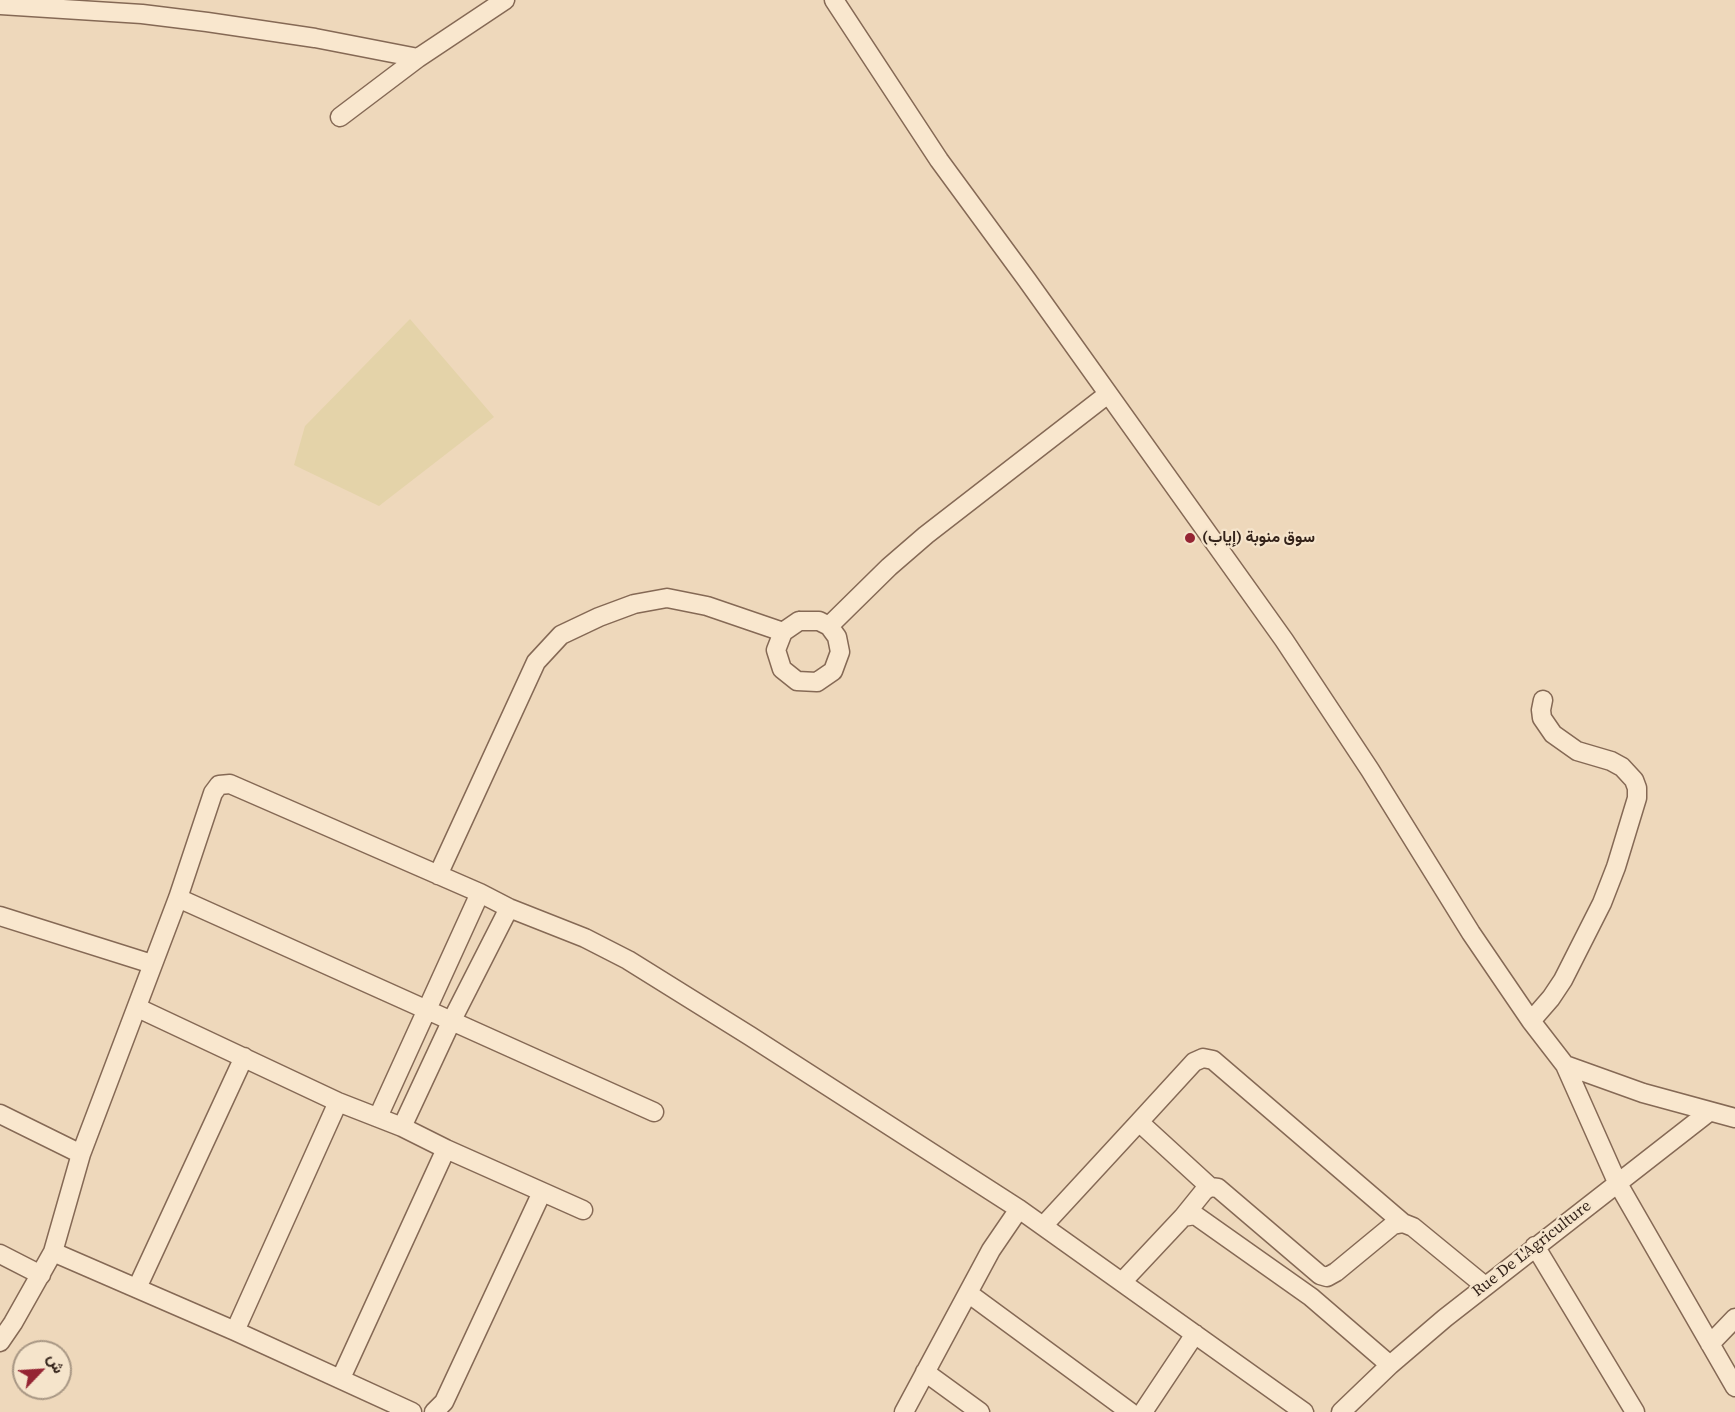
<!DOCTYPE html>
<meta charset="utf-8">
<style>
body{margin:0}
#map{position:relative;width:1735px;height:1412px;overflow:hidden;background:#eed8bb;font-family:"Source Serif 4",Vazirmatn,serif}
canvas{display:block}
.north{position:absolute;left:12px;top:1340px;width:60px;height:60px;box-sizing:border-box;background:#f5e4cb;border:2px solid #a89784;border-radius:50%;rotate:65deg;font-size:16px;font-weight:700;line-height:24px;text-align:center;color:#34231a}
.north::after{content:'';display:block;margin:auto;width:21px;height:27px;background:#952433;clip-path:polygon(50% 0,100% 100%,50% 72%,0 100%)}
</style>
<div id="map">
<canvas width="1735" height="1412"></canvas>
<div class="north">ش</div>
</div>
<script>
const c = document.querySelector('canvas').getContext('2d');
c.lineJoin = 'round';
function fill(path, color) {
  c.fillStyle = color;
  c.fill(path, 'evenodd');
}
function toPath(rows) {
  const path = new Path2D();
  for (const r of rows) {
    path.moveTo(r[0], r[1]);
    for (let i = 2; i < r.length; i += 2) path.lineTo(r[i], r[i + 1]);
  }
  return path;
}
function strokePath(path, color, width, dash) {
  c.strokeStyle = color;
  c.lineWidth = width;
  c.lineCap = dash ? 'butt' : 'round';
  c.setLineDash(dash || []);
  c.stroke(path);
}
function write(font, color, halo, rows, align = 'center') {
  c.font = font + ' "Source Serif 4",Vazirmatn,serif';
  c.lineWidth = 4.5;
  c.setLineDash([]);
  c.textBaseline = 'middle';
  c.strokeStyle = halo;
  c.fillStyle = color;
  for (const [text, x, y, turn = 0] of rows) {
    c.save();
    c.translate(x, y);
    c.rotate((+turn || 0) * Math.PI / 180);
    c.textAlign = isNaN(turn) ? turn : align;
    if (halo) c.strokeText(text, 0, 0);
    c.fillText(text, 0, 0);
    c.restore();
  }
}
fill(toPath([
 [410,319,494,417,379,506,294,465,305,426]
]), '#e4d3a9');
const minor = toPath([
 [834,0,939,160,1027,280,1284,640,1370,770,1471,933,1531,1021,1565,1065,1643,1093,1735,1118],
 [0,5,142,14,207,22,315,38,418,58],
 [340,117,418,58,505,0],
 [799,621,819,621,829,626,837,637,840,652,833,671,817,682,797,681,782,669,776,650,783,632,799,621],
 [829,626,889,567,926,535,1108,394],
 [438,875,536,662,561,635,599,617,634,604,667,598,707,606,783,632],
 [178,898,654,1112],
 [0,916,152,964],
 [138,1008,338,1102,402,1127,446,1149,583,1210],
 [1531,1021,1551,998,1563,980,1602,903,1616,867,1637,798,1637,788,1634,780,1622,767,1611,761,1577,751,1553,734,1542,718,1541,710,1543,700],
 [1565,1065,1617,1182,1735,1387],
 [0,1114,81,1154],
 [378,1117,480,893],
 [1139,1122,1194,1062,1203,1058,1213,1060,1403,1223],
 [402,1127,451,1022,509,908],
 [1183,1217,1204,1191,1210,1187,1218,1188,1320,1275,1327,1277,1336,1272,1393,1225,1403,1223,1413,1227,1485,1286],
 [1043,1226,1139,1122,1210,1187],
 [1535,1246,1635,1412],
 [53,1252,235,1331,412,1412],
 [0,1254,41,1275],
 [1122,1282,1183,1217,1195,1215,1311,1297,1390,1365],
 [137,1288,244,1057],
 [968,1293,1130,1412],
 [235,1331,338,1102],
 [0,1342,13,1323,53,1252,81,1154,178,898,213,793,219,785,230,784,480,893,509,908,585,938,628,960,750,1036,1019,1209,1304,1412],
 [1710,1344,1735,1318],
 [925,1372,980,1412],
 [341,1378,446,1149],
 [434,1412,444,1402,542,1192],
 [904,1412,991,1250,1019,1209],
 [1143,1412,1195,1334],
 [1341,1412,1390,1365,1445,1318,1709,1112]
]);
strokePath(minor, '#856955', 21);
strokePath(minor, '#f9e7ce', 18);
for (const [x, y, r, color] of [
 [1190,538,6,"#952433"]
]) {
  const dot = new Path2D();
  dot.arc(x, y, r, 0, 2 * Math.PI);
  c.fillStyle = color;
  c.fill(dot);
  strokePath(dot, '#f5e4cb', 2);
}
write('bold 16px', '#34231a', '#f5e4cb', [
 ["سوق منوبة (إياب)",1202,538]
], 'left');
write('16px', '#34231a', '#f5e4cb', [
 ["Rue De L'Agriculture",1532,1249,-38]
]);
</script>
